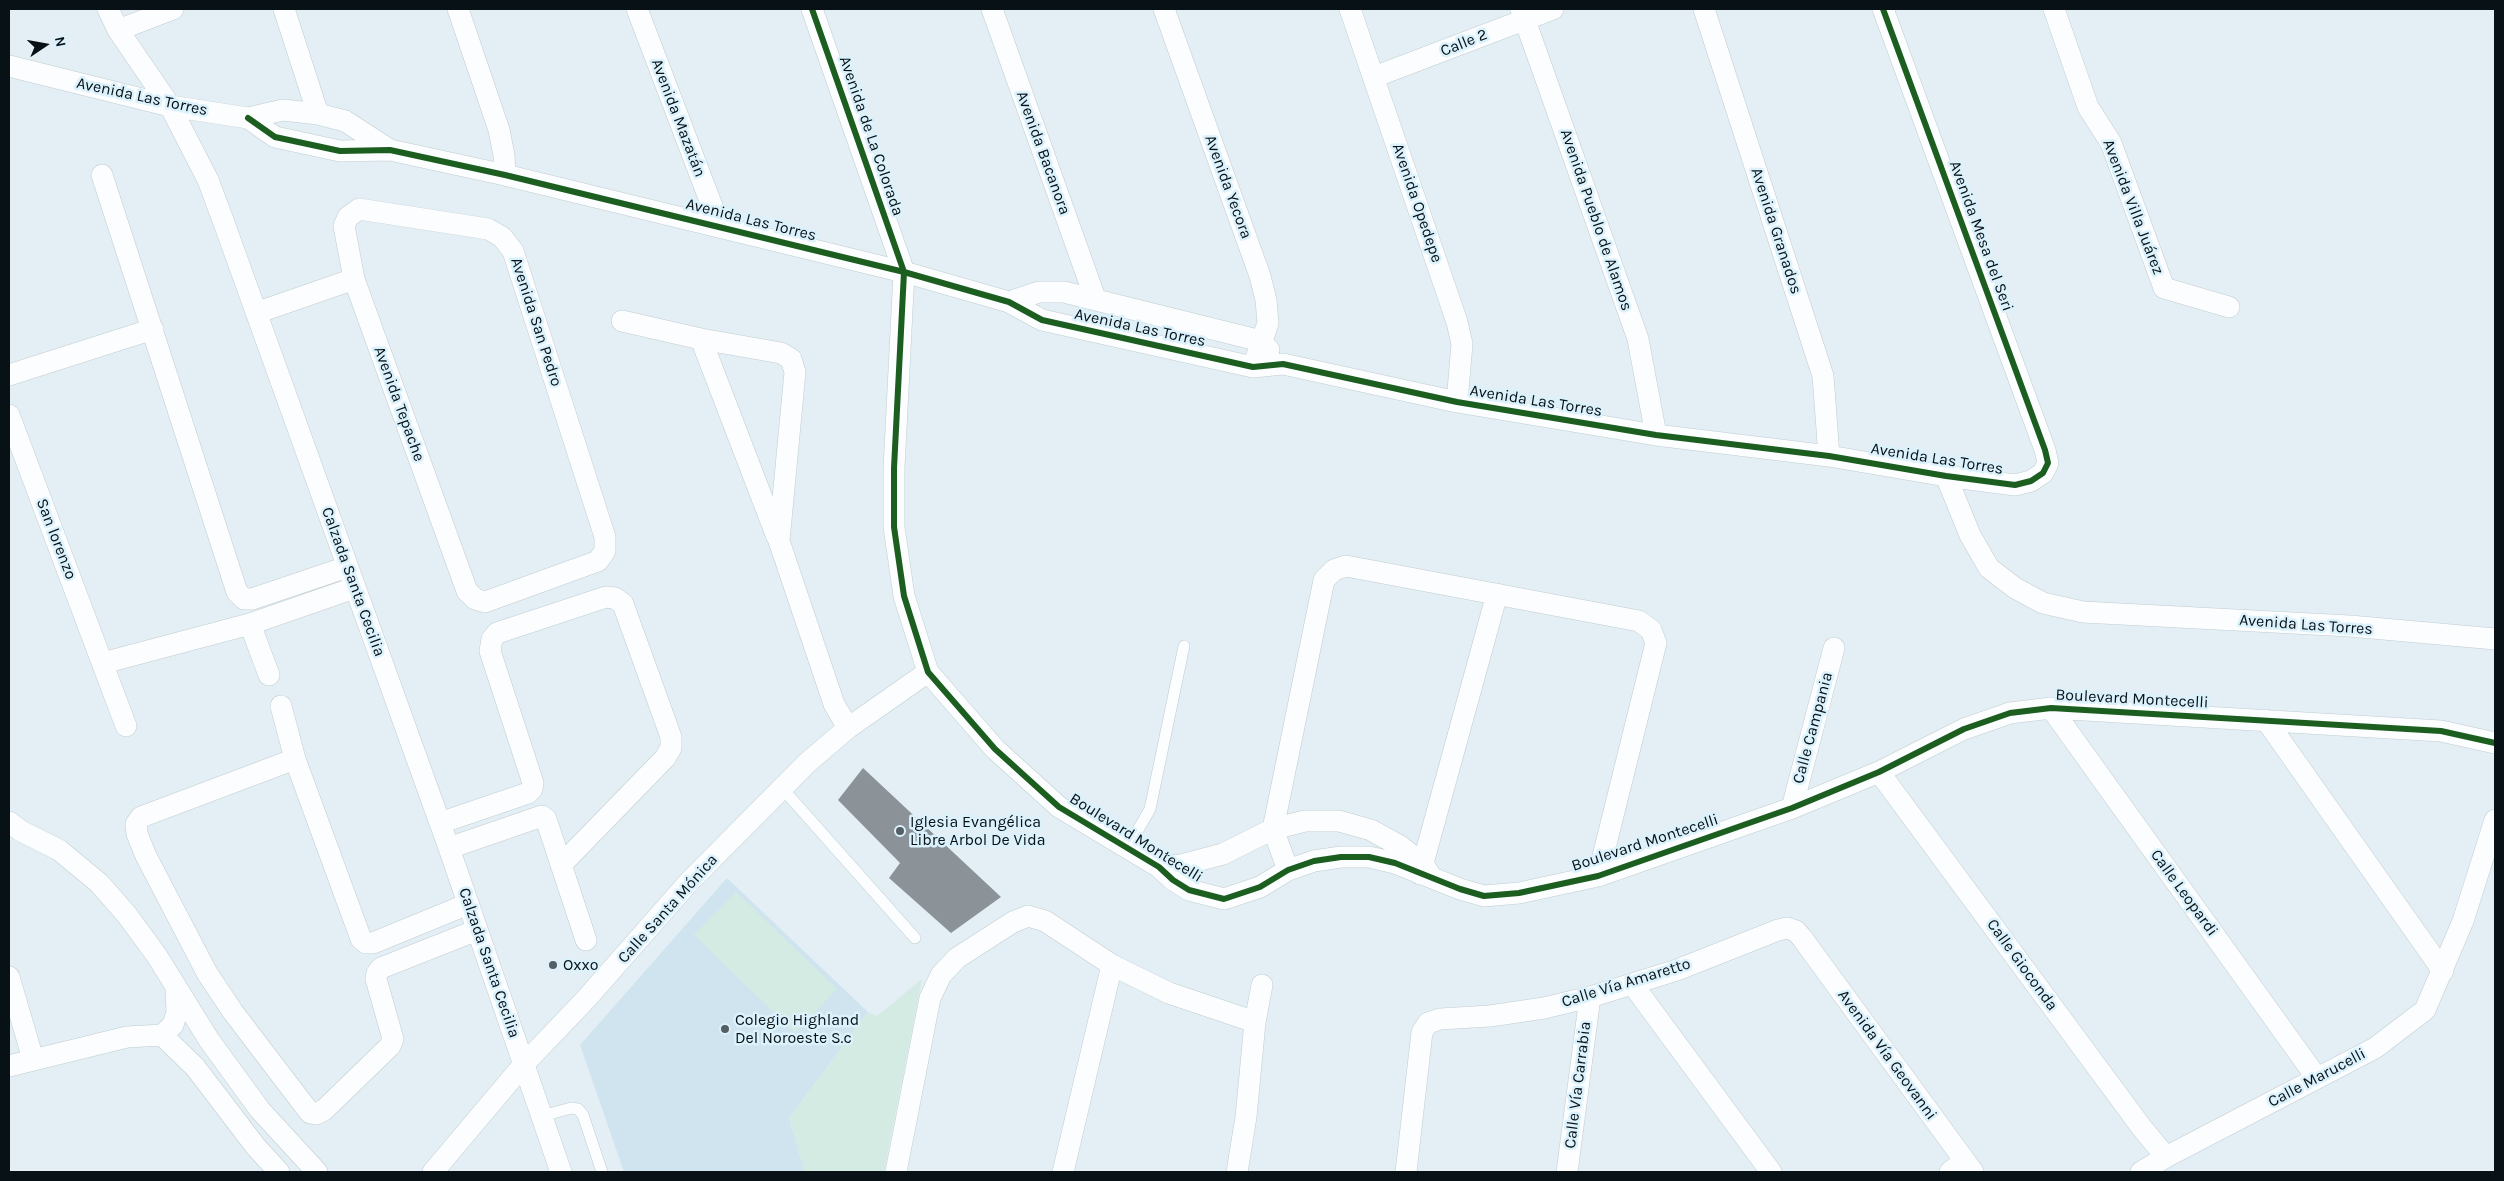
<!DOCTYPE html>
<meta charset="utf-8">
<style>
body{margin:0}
#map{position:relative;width:2504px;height:1181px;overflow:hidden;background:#e3eff5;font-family:Karla,sans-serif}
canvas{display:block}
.frame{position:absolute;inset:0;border:10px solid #071116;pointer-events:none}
.north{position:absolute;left:20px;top:20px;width:50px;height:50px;-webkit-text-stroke:4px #dbf2fd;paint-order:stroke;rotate:78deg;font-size:14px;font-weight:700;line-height:20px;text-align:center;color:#071116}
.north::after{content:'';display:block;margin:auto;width:18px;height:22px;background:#071116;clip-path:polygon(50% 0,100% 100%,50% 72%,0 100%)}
</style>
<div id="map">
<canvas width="2504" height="1181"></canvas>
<div class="frame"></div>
<div class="north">N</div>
</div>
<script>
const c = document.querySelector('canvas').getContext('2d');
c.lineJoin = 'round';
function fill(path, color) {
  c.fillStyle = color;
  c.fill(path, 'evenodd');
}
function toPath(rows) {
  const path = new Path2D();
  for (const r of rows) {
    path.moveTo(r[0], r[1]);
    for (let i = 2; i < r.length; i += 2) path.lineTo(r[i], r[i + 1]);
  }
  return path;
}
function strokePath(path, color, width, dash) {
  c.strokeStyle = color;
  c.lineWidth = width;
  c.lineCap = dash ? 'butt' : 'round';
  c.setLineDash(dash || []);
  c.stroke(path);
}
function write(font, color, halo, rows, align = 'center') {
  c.font = font + ' Karla,sans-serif';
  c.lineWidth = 5;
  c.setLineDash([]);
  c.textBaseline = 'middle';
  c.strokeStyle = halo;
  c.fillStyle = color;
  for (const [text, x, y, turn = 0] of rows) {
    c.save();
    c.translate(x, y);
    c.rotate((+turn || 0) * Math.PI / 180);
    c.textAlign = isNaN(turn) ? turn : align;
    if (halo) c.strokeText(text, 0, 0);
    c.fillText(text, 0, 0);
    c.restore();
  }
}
fill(toPath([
 [727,878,868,1012,789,1118,805,1172,624,1172,580,1045]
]), '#d0e4ef');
fill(toPath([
 [736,892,837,989,795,1033,694,935],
 [922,979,884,1172,805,1172,789,1118,868,1012,877,1016]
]), '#d4ebe4');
fill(toPath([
 [863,768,1001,897,951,933,889,878,900,863,838,800]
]), '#8b9399');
const service = toPath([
 [782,788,915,938],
 [1127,849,1150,809,1184,646],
 [542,1116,571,1108,578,1109,583,1115,602,1172]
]);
const minor = toPath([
 [108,9,118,30,170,106,208,180,224,223,449,848,561,1172],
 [284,9,318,114],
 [458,9,499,130,504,155,505,175],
 [637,9,720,227],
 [812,9,904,272,894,468,894,527,904,596,928,672,995,749,1059,807,1159,867,1173,880,1189,890,1224,899,1260,887,1288,870,1314,861,1341,857,1369,857,1395,863,1460,889,1484,896,1519,893,1598,876,1792,808,1879,772,1964,729,2010,713,2051,708,2441,731,2495,743],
 [992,9,1095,298],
 [1164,9,1260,276,1266,300,1268,323,1253,367],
 [1350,9,1457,322,1462,344,1457,402],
 [1521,9,1638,339,1656,435],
 [1704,9,1823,376,1829,456],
 [2054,9,2088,107,2111,143,2164,288,2229,307],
 [118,30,173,9],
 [9,66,170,106,248,118,283,110,318,114,345,121,390,150],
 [1374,77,1553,9],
 [248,118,275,137,340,151,390,150,505,175,904,272,1009,302,1042,320,1253,367,1283,364,1457,402,1656,435,1829,456,1946,476,2015,485,2031,481,2043,473,2048,463,2045,450,1883,9],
 [102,175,237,592,244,599,252,599,347,567],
 [359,209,488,229,502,237,513,251,605,537,605,551,598,561,485,602,475,599,467,591,354,279,344,226,348,217,359,209],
 [1009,302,1039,292,1064,292,1261,341,1269,350],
 [256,313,354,279],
 [622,321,701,339,781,353,791,359,795,372,779,541,834,704,848,728],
 [701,339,777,537],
 [9,375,153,329],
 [9,415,126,726],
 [1946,476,1970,535,1989,568,2015,588,2043,603,2083,612,2350,626,2495,639],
 [250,624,269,675],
 [103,663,250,624,354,588],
 [281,706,295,759,361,939,366,943,373,943,468,904],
 [2051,708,2317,1078],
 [2266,720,2443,971],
 [295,759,141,817,136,824,137,834,146,856,207,973,233,1012,310,1113,316,1114,324,1110,390,1046,393,1039,376,979,377,973,381,968,477,930],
 [1879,772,2142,1128,2166,1157],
 [1792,808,1834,648],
 [9,822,21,831,59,850,99,883,127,915,157,956,209,1040,260,1110,317,1172],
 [440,823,528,793,532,789,533,783,490,651,492,639,497,633,606,597,615,598,623,604,671,737,671,748,665,758,561,865],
 [449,848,542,816,546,819,586,940],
 [1159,867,1181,865,1223,854,1273,829,1305,821,1339,821,1371,830,1400,846,1423,864,1429,873],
 [1288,870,1273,829,1324,580,1334,570,1346,566,1639,621,1651,630,1656,643,1598,876],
 [1420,874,1497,594],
 [9,977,33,1059],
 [1633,985,1771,1172],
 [162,1035,195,1067,256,1147,279,1172],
 [9,1066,127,1037,162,1035,173,1025,177,1012,176,987],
 [433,1172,524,1064,587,998,688,883,807,763,848,728,928,672],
 [896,1172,930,998,941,975,957,958,1013,922,1028,916,1045,921,1112,965,1169,993,1255,1022],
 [1063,1172,1112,965],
 [1237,1172,1246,1117,1255,1022,1262,985],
 [1406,1172,1422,1032,1428,1023,1440,1019,1490,1016,1544,1008,1590,997,1677,970,1778,930,1787,928,1796,931,1802,938,1973,1172],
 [1567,1172,1590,997],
 [1950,1172,1965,1161],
 [2141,1172,2166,1157,2375,1048,2425,1010,2463,921,2495,820]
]);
strokePath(service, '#c1ccd1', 12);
strokePath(minor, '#c1ccd1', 22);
strokePath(service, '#fbfdfe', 11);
strokePath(minor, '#fbfdfe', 21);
strokePath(toPath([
 [812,9,904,272,894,468,894,527,904,596,928,672,995,749,1059,807,1159,867,1173,880,1189,890,1224,899,1260,887,1288,870,1314,861,1341,857,1369,857,1395,863,1460,889,1484,896,1519,893,1598,876,1792,808,1879,772,1964,729,2010,713,2051,708,2441,731,2495,743],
 [248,118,275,137,340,151,390,150,505,175,904,272,1009,302,1042,320,1253,367,1283,364,1457,402,1656,435,1829,456,1946,476,2015,485,2031,481,2043,473,2048,463,2045,450,1883,9]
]), '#1b5e20', 6);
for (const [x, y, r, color] of [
 [900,831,5,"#545f64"],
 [553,965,5,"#545f64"],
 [725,1029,5,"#545f64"]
]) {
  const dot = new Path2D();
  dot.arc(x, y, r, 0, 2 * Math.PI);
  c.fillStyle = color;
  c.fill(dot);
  strokePath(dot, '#dbf2fd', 2);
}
write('16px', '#071116', '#dbf2fd', [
 ["Calle 2",1464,43,-22],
 ["Avenida Las Torres",142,97,12],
 ["Avenida Mazatán",678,118,69],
 ["Avenida de La Colorada",871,136,71],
 ["Avenida Bacanora",1043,153,70],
 ["Avenida Yecora",1228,187,70],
 ["Avenida Opedepe",1417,203,71],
 ["Avenida Villa Juárez",2133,207,69],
 ["Avenida Las Torres",751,220,14],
 ["Avenida Pueblo de Alamos",1596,220,71],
 ["Avenida Granados",1776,231,72],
 ["Avenida Mesa del Seri",1981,236,70],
 ["Avenida San Pedro",536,322,72],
 ["Avenida Las Torres",1140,328,12],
 ["Avenida Las Torres",1536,401,9],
 ["Avenida Tepache",399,404,70],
 ["Avenida Las Torres",1937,459,9],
 ["San lorenzo",56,539,69],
 ["Calzada Santa Cecilia",353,582,70],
 ["Avenida Las Torres",2306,625,4],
 ["Boulevard Montecelli",2132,699,3],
 ["Calle Campania",1813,728,-75],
 ["Boulevard Montecelli",1136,838,32],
 ["Boulevard Montecelli",1645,843,-18],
 ["Calle Leopardi",2184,893,54],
 ["Calle Santa Mónica",668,909,-48],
 ["Calzada Santa Cecilia",489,963,71],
 ["Calle Gioconda",2022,965,54],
 ["Calle Vía Amaretto",1626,983,-17],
 ["Avenida Vía Geovanni",1887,1055,54],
 ["Calle Marucelli",2317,1078,-28],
 ["Calle Vía Carrabia",1578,1085,-83]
]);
write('16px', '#071116', '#dbf2fd', [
 ["Iglesia Evangélica",910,822],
 ["Libre Arbol De Vida",910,840],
 ["Oxxo",563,965],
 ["Colegio Highland",735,1020],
 ["Del Noroeste S.c",735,1038]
], 'left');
</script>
